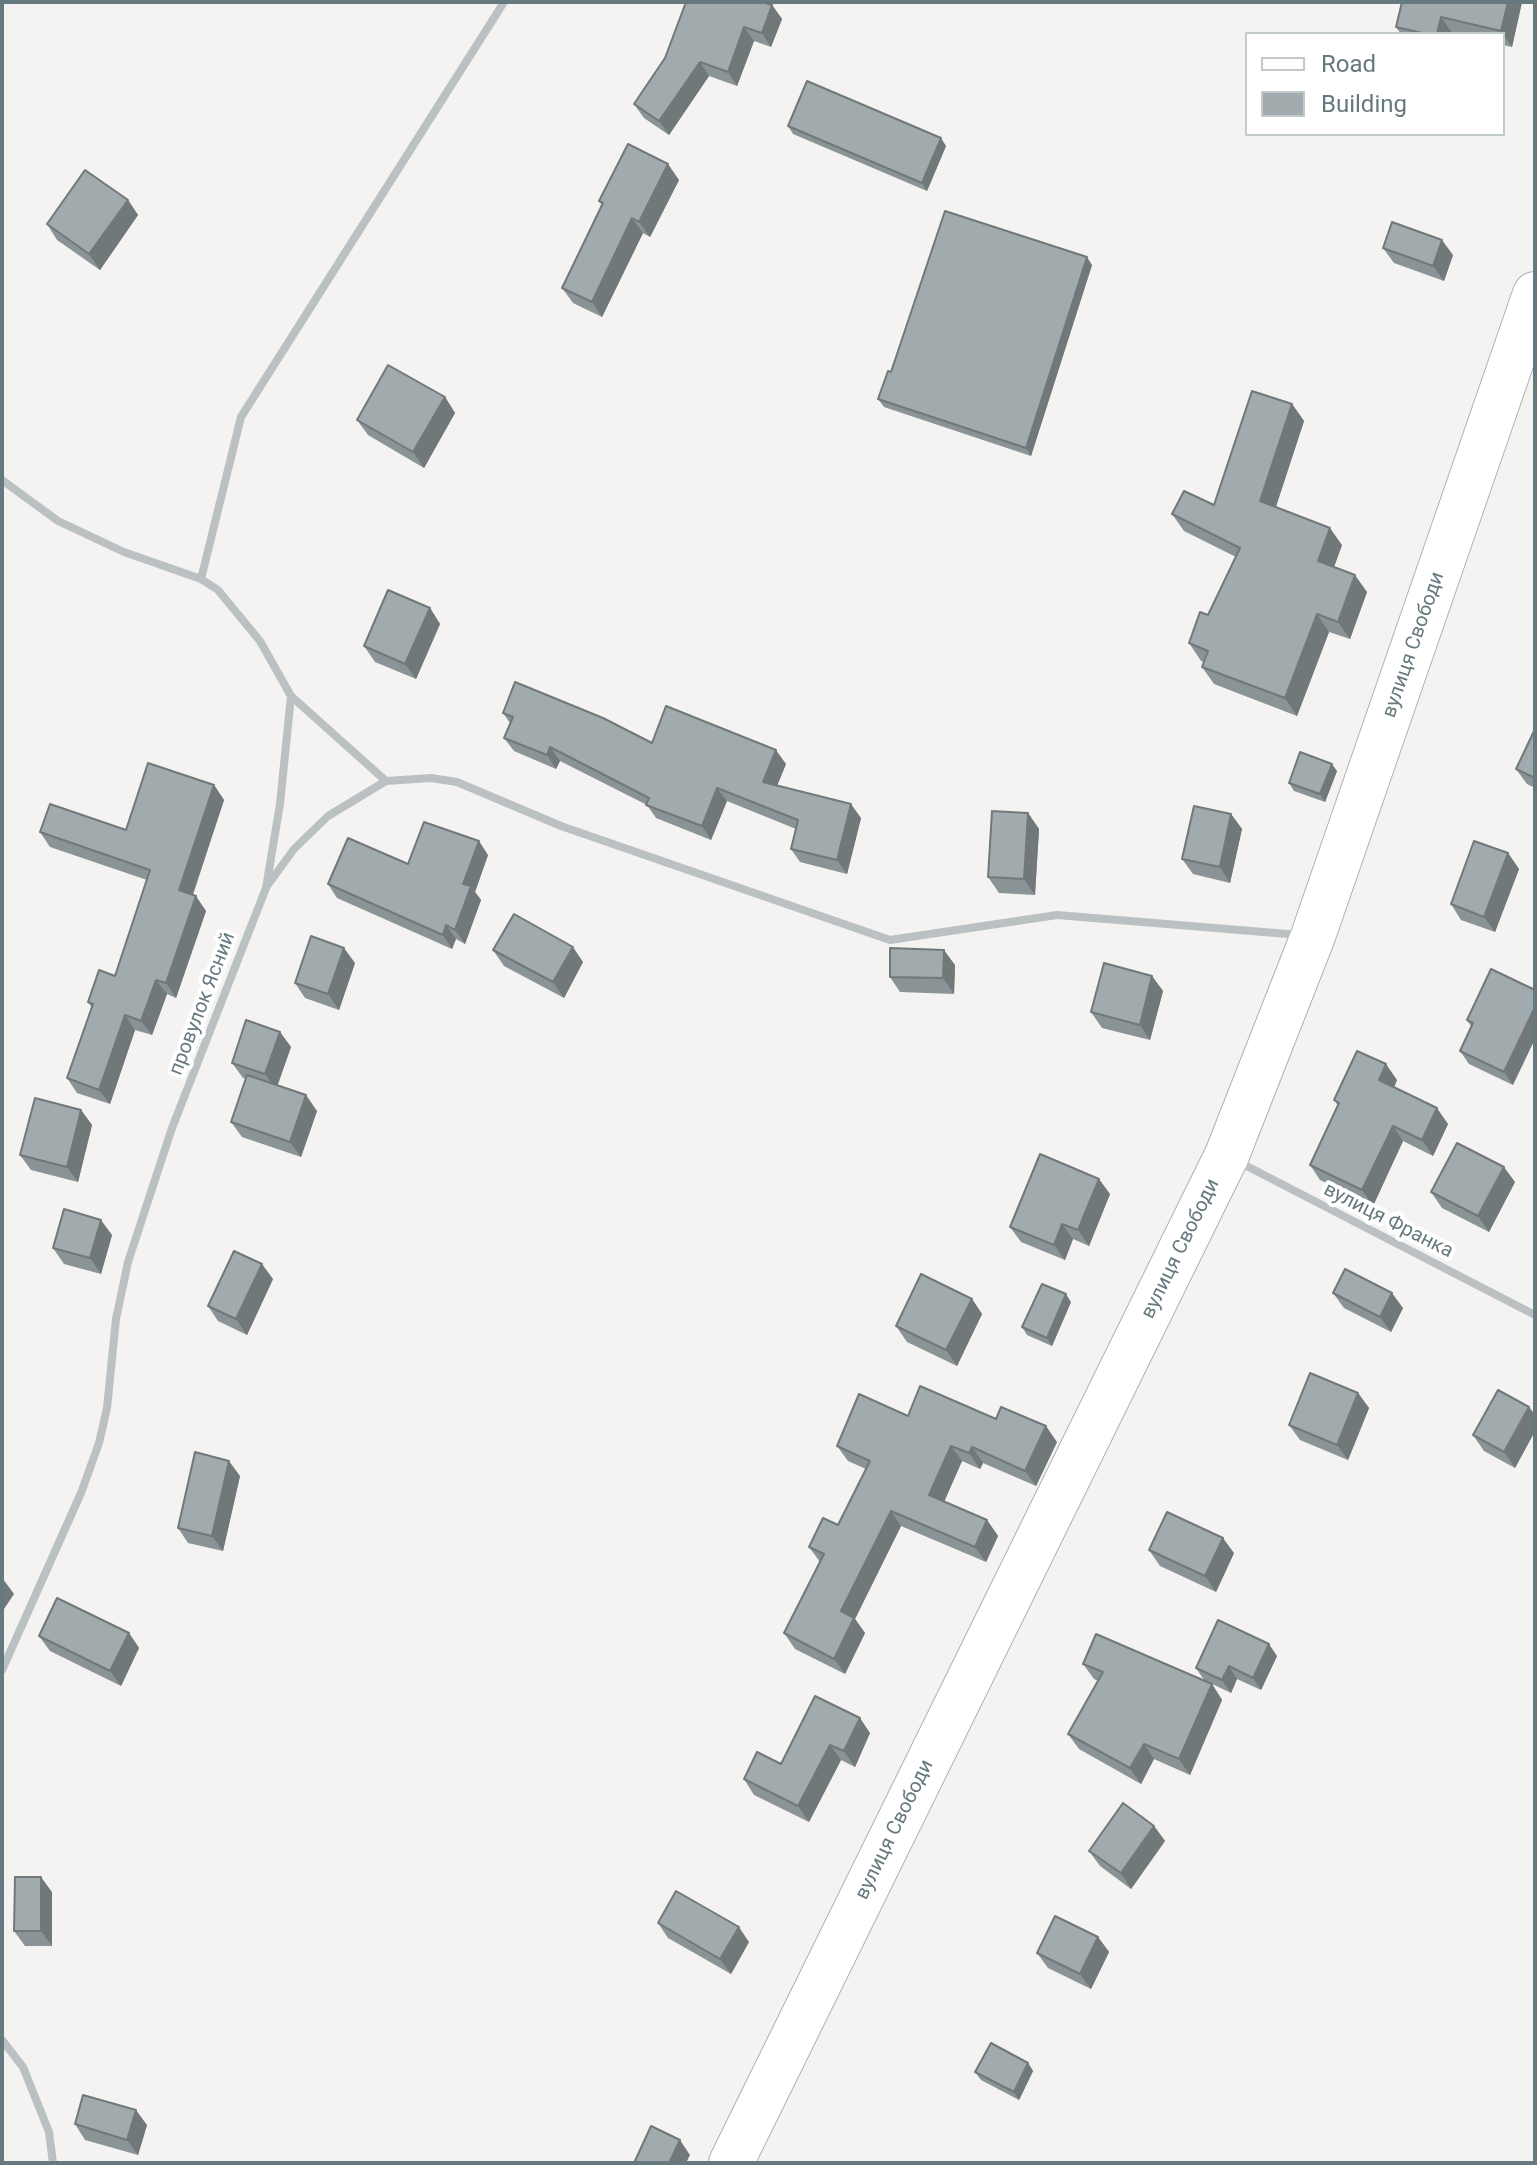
<!DOCTYPE html>
<meta charset="utf-8">
<style>
body{margin:0}
#map{position:relative;width:1537px;height:2165px;overflow:hidden;background:#f4f3f1;font-family:Roboto,sans-serif}
canvas{display:block}
.frame{position:absolute;inset:0;border:4px solid #66797e;pointer-events:none}
.legend{position:absolute;left:1245px;top:32px;width:260px;height:104px;box-sizing:border-box;background:#fff;border:2px solid #c2c9cb;margin:0;padding:10px 14px;list-style:none;font-size:24px;color:#66797e}
.legend li{display:flex;align-items:center;gap:16px;height:40px}
.legend b{width:40px;border:2px solid #c2c9cb}
</style>
<div id="map">
<canvas width="1537" height="2165"></canvas>
<div class="frame"></div>
<ul class="legend">
<li><b style="height:10px;background:#fff"></b>Road</li>
<li><b style="height:22px;background:#a1abad"></b>Building</li>
</ul>
</div>
<script>
const c = document.querySelector('canvas').getContext('2d');
c.lineJoin = 'round';
function toPath(rows) {
  const path = new Path2D();
  for (const r of rows) {
    path.moveTo(r[0], r[1]);
    for (let i = 2; i < r.length; i += 2) path.lineTo(r[i], r[i + 1]);
  }
  return path;
}
function strokePath(path, color, width, dash) {
  c.strokeStyle = color;
  c.lineWidth = width;
  c.lineCap = dash ? 'butt' : 'round';
  c.setLineDash(dash || []);
  c.stroke(path);
}
function fill(path, color) {
  c.fillStyle = color;
  c.fill(path, 'evenodd');
}
function write(font, color, halo, rows, align = 'center') {
  c.font = font + ' Roboto,sans-serif';
  c.lineWidth = 8;
  c.setLineDash([]);
  c.textBaseline = 'middle';
  c.strokeStyle = halo;
  c.fillStyle = color;
  for (const [text, x, y, turn = 0] of rows) {
    c.save();
    c.translate(x, y);
    c.rotate((+turn || 0) * Math.PI / 180);
    c.textAlign = isNaN(turn) ? turn : align;
    if (halo) c.strokeText(text, 0, 0);
    c.fillText(text, 0, 0);
    c.restore();
  }
}
const secondary = toPath([
 [731,2163,1227,1155,1313,936,1535,294]
]);
strokePath(secondary, '#abb3b5', 46);
strokePath(toPath([
 [2,480,58,521,124,552,201,579,218,590,260,641,291,696,280,804,266,888,172,1128,128,1262,116,1319,107,1408,99,1443,81,1493,2,1670],
 [201,579,241,417,504,2],
 [291,696,386,781],
 [267,886,294,849,328,816,386,781,431,778,457,782,561,826,890,940,1057,915,1300,935],
 [1237,1161,1535,1315],
 [2,2040,23,2067,49,2132,53,2163]
]), '#bbc0c2', 8);
strokePath(secondary, '#fff', 44);
fill(toPath([
 [1522,2,1512,47,1503,45,1503,34,1457,34,1452,33,1451,34,1401,34,1396,27],
 [772,5,782,19,771,47,754,41,737,86,709,76,669,135,644,118,634,104],
 [788,126,946,146,927,191,793,134],
 [679,180,650,237,643,233,602,317,573,303,562,288,602,205,599,201],
 [128,200,138,215,100,270,57,240,47,224],
 [1383,248,1453,255,1444,281,1394,263],
 [1092,265,1031,456,884,407,878,399,891,372],
 [445,397,455,413,424,468,368,435,357,420],
 [1292,404,1304,421,1276,507,1342,545,1334,567,1367,592,1350,639,1329,632,1297,716,1214,684,1202,667,1204,662,1201,661,1189,643,1208,615,1236,557,1184,531,1172,514,1214,505],
 [430,608,440,624,416,679,375,662,364,646],
 [503,713,652,743,786,764,777,785,861,818,847,874,800,862,791,849,796,829,727,801,711,840,656,818,647,805,560,761,556,769,514,751,504,738,510,723],
 [1535,729,1535,788,1527,784,1516,769],
 [1337,771,1325,802,1294,791,1289,783],
 [214,785,224,800,193,895,206,911,176,998,167,994,152,1035,135,1030,110,1104,77,1093,67,1078,92,1008,88,1002,115,976,147,880,50,847,40,832,126,830],
 [1028,813,1039,829,1035,895,999,893,988,877],
 [1231,814,1242,829,1230,883,1193,874,1182,859],
 [1508,853,1519,869,1495,932,1461,920,1451,904],
 [488,855,475,892,481,900,465,944,456,939,452,949,337,898,328,884,408,864],
 [493,950,583,962,564,998,504,966],
 [355,963,339,1010,305,998,295,983],
 [955,965,954,994,900,992,890,977],
 [1491,969,1513,1085,1469,1064,1460,1051,1471,1026,1467,1020],
 [1152,976,1163,991,1150,1040,1102,1028,1091,1012],
 [280,1032,291,1047,277,1085,317,1111,301,1157,242,1137,231,1122,246,1079,243,1078,232,1063],
 [1397,1080,1394,1088,1448,1124,1433,1156,1403,1141,1373,1206,1320,1180,1310,1165,1338,1106,1334,1100],
 [81,1110,92,1125,78,1182,31,1170,20,1155],
 [1515,1182,1489,1232,1442,1208,1431,1192],
 [1110,1194,1089,1246,1073,1239,1065,1260,1021,1242,1010,1227],
 [112,1235,101,1274,64,1264,53,1248],
 [273,1279,247,1335,218,1321,208,1306],
 [1333,1293,1403,1308,1391,1332,1344,1308],
 [972,1299,982,1314,957,1366,907,1342,896,1326],
 [1071,1302,1052,1346,1027,1335,1022,1327],
 [1358,1393,1369,1408,1348,1460,1300,1440,1289,1425],
 [1529,1407,1535,1415,1535,1431,1515,1468,1484,1451,1473,1435],
 [908,1416,996,1419,1057,1442,1036,1486,983,1463,980,1469,962,1461,944,1502,987,1520,998,1536,986,1562,901,1526,855,1619,865,1633,845,1674,795,1649,784,1633,820,1562,809,1547,838,1525,866,1469,848,1461,837,1446],
 [240,1476,223,1551,188,1543,178,1528],
 [1149,1550,1234,1553,1216,1592,1160,1566],
 [129,1633,139,1648,121,1686,50,1651,39,1636],
 [1277,1656,1261,1690,1237,1679,1231,1693,1204,1680,1196,1668],
 [1083,1664,1212,1684,1222,1700,1190,1775,1154,1759,1141,1784,1079,1749,1068,1734,1098,1681,1094,1679],
 [815,1696,870,1733,855,1767,841,1760,809,1822,754,1795,744,1779,781,1764],
 [1154,1826,1165,1841,1131,1889,1100,1866,1089,1851],
 [52,1892,52,1946,25,1946,14,1931],
 [658,1923,749,1942,731,1974,668,1938],
 [1098,1937,1109,1952,1091,1989,1048,1968,1037,1953],
 [1028,2063,1033,2071,1019,2100,981,2080,975,2072],
 [75,2124,147,2125,138,2155,85,2140]
]), '#8a9395');
fill(toPath([
 [1508,2,1522,2,1512,47,1501,31],
 [772,5,782,19,771,47,762,33],
 [1441,17,1452,33,1451,34,1437,34],
 [744,27,754,41,737,86,728,72],
 [700,62,709,76,669,135,659,121],
 [941,138,946,146,927,191,922,183],
 [668,164,679,180,650,237,639,222],
 [128,200,138,215,100,270,89,254],
 [632,218,643,233,602,317,592,302],
 [1442,240,1453,255,1444,281,1433,266],
 [1087,257,1092,265,1031,456,1026,448],
 [445,397,455,413,424,468,413,452],
 [1292,404,1304,421,1272,518,1260,501],
 [1330,528,1342,545,1330,578,1318,561],
 [1355,575,1367,592,1350,639,1338,622],
 [430,608,440,624,416,679,405,664],
 [1317,614,1329,632,1297,716,1285,698],
 [550,747,560,761,556,769,547,755],
 [776,750,786,764,773,796,763,782],
 [1332,764,1337,771,1325,802,1320,794],
 [214,785,224,800,189,905,179,890],
 [717,788,727,801,711,840,702,826],
 [851,804,861,818,847,874,837,860],
 [1028,813,1039,829,1035,895,1024,879],
 [1231,814,1242,829,1230,883,1220,867],
 [479,841,488,855,475,892,481,900,465,944,455,930,463,884],
 [1508,853,1519,869,1495,932,1484,917],
 [196,896,206,911,176,998,166,983],
 [446,925,456,939,452,949,443,935],
 [573,947,583,962,564,998,553,982],
 [344,948,355,963,339,1010,328,994],
 [944,950,955,965,954,994,943,978],
 [1152,976,1163,991,1150,1040,1140,1025],
 [156,980,167,994,152,1035,141,1021],
 [1535,1007,1535,1039,1513,1085,1504,1072],
 [125,1015,135,1030,110,1104,99,1090],
 [280,1032,291,1047,276,1090,265,1074],
 [1386,1064,1397,1080,1390,1096,1379,1080],
 [306,1095,317,1111,301,1157,290,1142],
 [1437,1108,1448,1124,1433,1156,1422,1140],
 [81,1110,92,1125,78,1182,67,1167],
 [1393,1126,1403,1141,1373,1206,1362,1190],
 [1504,1167,1515,1182,1489,1232,1478,1216],
 [1099,1179,1110,1194,1089,1246,1078,1230],
 [101,1220,112,1235,101,1274,90,1258],
 [1062,1224,1073,1239,1065,1260,1054,1245],
 [262,1264,273,1279,247,1335,236,1319],
 [1392,1293,1403,1308,1391,1332,1380,1317],
 [1066,1294,1071,1302,1052,1346,1047,1338],
 [972,1299,982,1314,957,1366,946,1350],
 [1358,1393,1369,1408,1348,1460,1337,1445],
 [1529,1407,1535,1415,1535,1431,1515,1468,1504,1452],
 [1046,1426,1057,1442,1036,1486,1025,1471],
 [951,1446,962,1461,940,1511,929,1495],
 [972,1447,983,1463,980,1469,969,1453],
 [229,1461,240,1476,223,1551,212,1536],
 [891,1511,901,1526,855,1619,865,1633,845,1674,834,1659,841,1611],
 [987,1520,998,1536,986,1562,975,1547],
 [1223,1538,1234,1553,1216,1592,1205,1576],
 [3,1579,14,1594,2,1612,2,1581],
 [129,1633,139,1648,121,1686,110,1671],
 [1269,1644,1277,1656,1261,1690,1253,1678],
 [1229,1666,1237,1679,1231,1693,1222,1680],
 [1212,1684,1222,1700,1190,1775,1179,1759],
 [860,1718,870,1733,855,1767,844,1751],
 [1144,1744,1154,1759,1141,1784,1130,1768],
 [830,1745,841,1760,809,1822,798,1806],
 [1154,1826,1165,1841,1131,1889,1121,1873],
 [41,1877,52,1892,52,1946,41,1931],
 [739,1927,749,1942,731,1974,720,1959],
 [1098,1937,1109,1952,1091,1989,1080,1974],
 [1028,2063,1033,2071,1019,2100,1014,2092],
 [136,2110,147,2125,138,2155,127,2140],
 [680,2140,690,2155,686,2163,669,2163]
]), '#717879');
const building = toPath([
 [686,2,762,2,772,5,762,33,744,27,728,72,700,62,659,121,634,104,665,58,686,2],
 [1402,2,1508,2,1501,31,1441,17,1437,34,1426,34,1396,27,1402,2],
 [807,81,941,138,922,183,788,126,807,81],
 [628,144,668,164,639,222,632,218,592,302,562,288,603,203,599,201,628,144],
 [85,170,128,200,89,254,47,224,85,170],
 [945,211,1087,257,1026,448,878,399,888,371,891,372,945,211],
 [1392,222,1442,240,1433,266,1383,248,1392,222],
 [388,365,445,397,413,452,357,420,388,365],
 [1252,391,1292,404,1260,501,1330,528,1318,561,1355,575,1338,622,1317,614,1285,698,1202,667,1208,651,1189,643,1200,612,1208,615,1240,548,1172,514,1184,491,1214,505,1252,391],
 [388,590,430,608,405,664,364,646,388,590],
 [515,682,603,718,652,743,666,706,776,750,763,782,851,804,837,860,791,849,798,820,717,788,702,826,646,805,649,798,550,747,547,755,504,738,513,717,503,713,515,682],
 [1535,729,1535,778,1516,769,1535,729],
 [1300,752,1332,764,1320,794,1289,783,1300,752],
 [148,763,214,785,179,890,196,896,166,983,156,980,141,1021,125,1015,99,1090,67,1078,93,1004,88,1002,99,970,115,976,150,870,40,832,50,804,126,830,148,763],
 [1194,806,1231,814,1220,867,1182,859,1194,806],
 [992,811,1028,813,1024,879,988,877,992,811],
 [424,822,479,841,463,884,471,886,455,930,446,925,443,935,328,884,348,838,408,864,424,822],
 [1474,841,1508,853,1484,917,1451,904,1474,841],
 [514,914,573,947,553,982,493,950,514,914],
 [311,936,344,948,328,994,295,983,311,936],
 [890,948,944,950,943,978,890,977,890,948],
 [1104,963,1152,976,1140,1025,1091,1012,1104,963],
 [1491,969,1535,990,1535,1007,1504,1072,1460,1051,1473,1023,1467,1020,1491,969],
 [246,1020,280,1032,265,1074,232,1063,246,1020],
 [1357,1051,1386,1064,1379,1080,1437,1108,1422,1140,1393,1126,1362,1190,1310,1165,1339,1103,1334,1100,1357,1051],
 [247,1075,306,1095,290,1142,231,1122,247,1075],
 [35,1098,81,1110,67,1167,20,1155,35,1098],
 [1457,1143,1504,1167,1478,1216,1431,1192,1457,1143],
 [1040,1154,1099,1179,1078,1230,1062,1224,1054,1245,1010,1227,1040,1154],
 [64,1209,101,1220,90,1258,53,1248,64,1209],
 [234,1251,262,1264,236,1319,208,1306,234,1251],
 [1345,1269,1392,1293,1380,1317,1333,1293,1345,1269],
 [921,1274,972,1299,946,1350,896,1326,921,1274],
 [1042,1284,1066,1294,1047,1338,1022,1327,1042,1284],
 [1310,1373,1358,1393,1337,1445,1289,1425,1310,1373],
 [920,1386,996,1419,1001,1407,1046,1426,1025,1471,972,1447,969,1453,951,1446,929,1495,987,1520,975,1547,891,1511,841,1611,854,1618,834,1659,784,1633,824,1554,809,1547,823,1518,838,1525,870,1461,837,1446,859,1394,908,1416,920,1386],
 [1498,1390,1529,1407,1504,1452,1473,1435,1498,1390],
 [195,1452,229,1461,212,1536,178,1528,195,1452],
 [1167,1512,1223,1538,1205,1576,1149,1550,1167,1512],
 [57,1598,129,1633,110,1671,39,1636,57,1598],
 [1218,1620,1269,1644,1253,1678,1229,1666,1222,1680,1196,1668,1218,1620],
 [1096,1634,1212,1684,1179,1759,1144,1744,1130,1768,1068,1734,1103,1672,1083,1664,1096,1634],
 [815,1696,860,1718,844,1751,830,1745,798,1806,744,1779,757,1752,781,1764,815,1696],
 [1123,1803,1154,1826,1121,1873,1089,1851,1123,1803],
 [15,1877,41,1877,41,1931,14,1931,15,1877],
 [676,1891,739,1927,720,1959,658,1923,676,1891],
 [1055,1916,1098,1937,1080,1974,1037,1953,1055,1916],
 [991,2043,1028,2063,1014,2092,975,2072,991,2043],
 [83,2095,136,2110,127,2140,75,2124,83,2095],
 [651,2126,680,2140,669,2163,634,2163,651,2126]
]);
fill(building, '#a1abad');
strokePath(building, '#717879', 2);
write('20px', '#66797e', '#fff', [
 ["вулиця Свободи",1414,645,-71],
 ["провулок Ясний",203,1004,-69],
 ["вулиця Франка",1388,1221,27],
 ["вулиця Свободи",1181,1249,-64],
 ["вулиця Свободи",895,1830,-64]
]);
</script>
